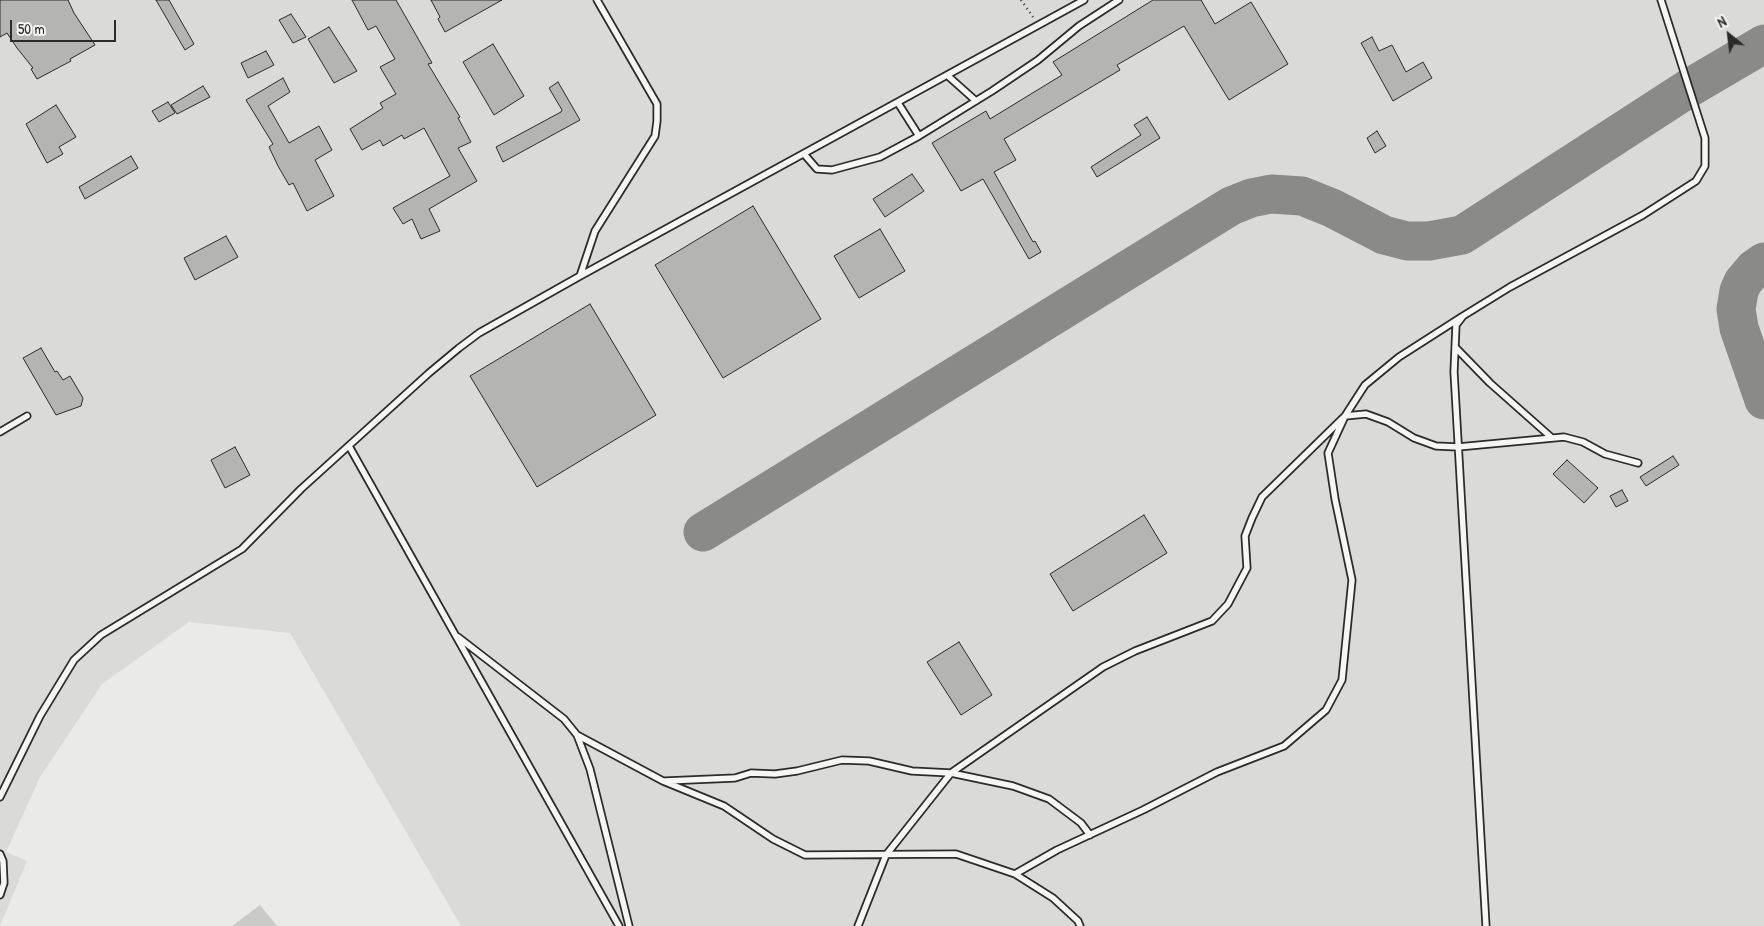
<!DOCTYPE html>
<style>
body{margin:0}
#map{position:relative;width:1764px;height:926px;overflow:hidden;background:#eaeae6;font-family:"Patrick Hand",sans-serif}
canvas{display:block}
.north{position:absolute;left:1704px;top:10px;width:50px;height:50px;-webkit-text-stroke:4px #f6f6f2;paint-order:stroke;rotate:331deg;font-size:14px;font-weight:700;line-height:20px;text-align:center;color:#2b2b2b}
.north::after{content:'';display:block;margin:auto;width:18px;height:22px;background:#2b2b2b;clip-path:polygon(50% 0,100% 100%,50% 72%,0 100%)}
.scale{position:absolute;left:10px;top:20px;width:106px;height:22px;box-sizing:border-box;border:2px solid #2b2b2b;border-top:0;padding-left:6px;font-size:15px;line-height:18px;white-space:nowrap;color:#2b2b2b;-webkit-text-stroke:4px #f6f6f2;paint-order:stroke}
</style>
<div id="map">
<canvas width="1764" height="926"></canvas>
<div class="north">N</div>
<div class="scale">50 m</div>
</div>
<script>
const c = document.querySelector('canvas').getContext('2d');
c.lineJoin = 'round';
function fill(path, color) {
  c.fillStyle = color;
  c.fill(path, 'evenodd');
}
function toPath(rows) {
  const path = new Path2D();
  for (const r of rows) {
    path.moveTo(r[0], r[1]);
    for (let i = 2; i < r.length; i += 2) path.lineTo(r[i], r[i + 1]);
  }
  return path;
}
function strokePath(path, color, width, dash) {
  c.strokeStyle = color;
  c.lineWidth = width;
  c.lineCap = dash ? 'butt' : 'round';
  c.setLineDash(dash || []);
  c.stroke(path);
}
fill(toPath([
 [0,0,1764,0,1764,926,461,926,290,633,189,622,102,684,40,777,6,852,27,861,0,926]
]), '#dadad6');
fill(toPath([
 [260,905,277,926,232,926]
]), '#cacac7');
strokePath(toPath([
 [1764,262,1754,269,1743,282,1739,291,1736,309,1739,328,1764,400],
 [703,532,1231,206,1251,198,1271,194,1302,196,1332,208,1384,235,1407,241,1429,241,1462,235,1689,88,1764,44]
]), '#8a8a88', 39);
const building = toPath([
 [0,0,68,0,74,13,95,45,70,59,71,61,37,79,31,69,33,68,17,48,7,33,0,37,0,0],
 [156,0,169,0,194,44,185,50,156,0],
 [352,0,396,0,432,63,428,64,460,117,458,118,471,142,458,148,477,181,429,209,440,231,421,239,412,219,403,224,393,208,450,176,424,128,404,139,402,135,383,146,380,140,362,150,350,129,383,108,380,103,396,94,380,67,395,59,376,26,368,30,352,0],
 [431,0,502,0,445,32,438,19,440,17,431,0],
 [1153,0,1201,0,1215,24,1251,2,1288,64,1229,100,1184,26,1117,65,1120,70,1004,139,1016,160,994,172,1033,242,1035,241,1041,252,1029,259,983,179,961,191,932,143,986,111,990,119,1062,75,1053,62,1153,0],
 [291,14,306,37,293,43,279,20,291,14],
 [329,27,357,71,334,83,308,39,329,27],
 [1372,37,1379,51,1392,45,1406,72,1423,62,1432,78,1393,101,1361,43,1372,37],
 [493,44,524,96,494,115,463,62,493,44],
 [266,51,274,65,248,78,241,63,266,51],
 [283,78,290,92,268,106,289,143,319,126,332,150,315,160,334,196,307,211,293,183,289,185,278,166,269,147,273,144,246,100,283,78],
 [558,82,580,120,503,162,496,147,561,112,562,110,549,88,558,82],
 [203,86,210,97,177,114,171,105,203,86],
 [168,102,175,113,159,122,152,111,168,102],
 [56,105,76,137,59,147,63,154,47,163,26,124,56,105],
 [1147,117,1160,138,1097,177,1091,167,1141,135,1134,125,1147,117],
 [1377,131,1386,146,1375,153,1367,138,1377,131],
 [131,156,138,168,85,199,79,187,131,156],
 [912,174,924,191,885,217,873,199,912,174],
 [753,206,821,319,723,378,655,265,753,206],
 [880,229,905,271,859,298,834,256,880,229],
 [226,236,238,257,195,280,184,258,226,236],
 [590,304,656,415,537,487,470,376,590,304],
 [41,348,55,372,57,371,63,380,70,376,83,398,81,406,56,415,23,358,41,348],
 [235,447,250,475,225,488,211,460,235,447],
 [1673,456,1679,465,1646,486,1640,477,1673,456],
 [1567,460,1598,488,1584,503,1553,474,1567,460],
 [1622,490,1628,501,1616,507,1610,496,1622,490],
 [1144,515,1167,553,1073,611,1050,574,1144,515],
 [959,642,992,695,961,715,927,662,959,642]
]);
fill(building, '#b4b4b1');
strokePath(building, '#2b2b2b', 1);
const service = toPath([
 [948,76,976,101],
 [898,103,919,136],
 [804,154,817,169,832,170,880,157,919,136,992,91,1038,60,1079,26,1119,0],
 [580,276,595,231,655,136,657,121,657,104,597,0],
 [1455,347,1490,383,1552,438],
 [0,432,27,416],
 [349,446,619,926],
 [458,637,564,719,577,735,590,769,629,926],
 [577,735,663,781,724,806,773,839,805,855,956,854,1015,874,1057,850,1143,810,1217,772,1284,746,1326,710,1342,680,1352,580,1335,499,1328,453,1345,416,1365,385,1399,357,1463,316],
 [665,781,735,778,751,773,775,774,797,771,842,760,869,761,912,771,951,773,1013,786,1049,799,1081,823,1090,835],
 [0,797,40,716,74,660,101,635,242,549,301,489,429,373,459,348,479,333,580,276,1084,0],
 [0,854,3,861,4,883,0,895],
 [1015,874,1053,898,1078,921,1080,926],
 [858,926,886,855,951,773,1103,667,1135,651,1212,621,1228,604,1247,568,1245,536,1252,518,1262,497,1345,416,1366,414,1388,422,1414,438,1436,446,1458,447,1564,437,1583,442,1605,454,1638,463],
 [1486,926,1454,372,1456,325,1463,316,1510,287,1643,215,1696,181,1705,166,1705,138,1661,0]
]);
strokePath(service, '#2b2b2b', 9);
strokePath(toPath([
 [1021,0,1033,17]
]), '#2b2b2b', 2.5, [1, 4]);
strokePath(service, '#f6f6f2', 5.5);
</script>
